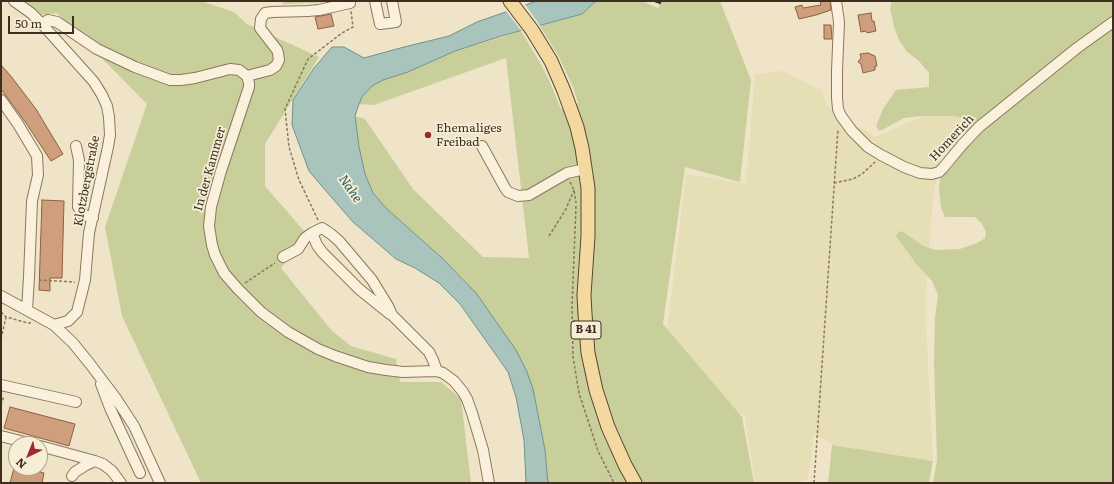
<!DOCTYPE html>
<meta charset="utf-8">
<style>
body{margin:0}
#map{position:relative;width:1114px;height:484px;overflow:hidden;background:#f0e4c8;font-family:Literata,serif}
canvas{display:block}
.frame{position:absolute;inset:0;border:2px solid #3d2e20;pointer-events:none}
.north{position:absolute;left:8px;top:436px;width:40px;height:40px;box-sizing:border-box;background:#f7eed8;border:1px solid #ada18e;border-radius:50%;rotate:223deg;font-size:11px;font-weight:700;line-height:16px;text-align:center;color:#3d2e20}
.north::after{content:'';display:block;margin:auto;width:14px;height:18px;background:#9e2a2b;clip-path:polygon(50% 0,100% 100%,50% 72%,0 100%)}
.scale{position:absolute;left:8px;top:16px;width:66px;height:18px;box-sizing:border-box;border:2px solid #3d2e20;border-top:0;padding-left:5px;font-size:12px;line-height:14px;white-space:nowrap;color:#3d2e20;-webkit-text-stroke:3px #f7eed8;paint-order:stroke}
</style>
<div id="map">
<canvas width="1114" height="484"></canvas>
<div class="frame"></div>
<div class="north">N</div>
<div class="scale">50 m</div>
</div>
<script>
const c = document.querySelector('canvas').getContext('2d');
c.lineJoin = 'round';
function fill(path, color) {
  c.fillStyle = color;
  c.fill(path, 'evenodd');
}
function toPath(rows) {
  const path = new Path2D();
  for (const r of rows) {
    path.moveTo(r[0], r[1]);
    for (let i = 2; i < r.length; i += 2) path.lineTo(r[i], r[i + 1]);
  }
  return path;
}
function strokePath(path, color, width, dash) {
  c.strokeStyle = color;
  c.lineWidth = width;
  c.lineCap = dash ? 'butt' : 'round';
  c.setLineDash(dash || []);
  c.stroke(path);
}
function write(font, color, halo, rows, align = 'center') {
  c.font = font + ' Literata,serif';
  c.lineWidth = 3.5;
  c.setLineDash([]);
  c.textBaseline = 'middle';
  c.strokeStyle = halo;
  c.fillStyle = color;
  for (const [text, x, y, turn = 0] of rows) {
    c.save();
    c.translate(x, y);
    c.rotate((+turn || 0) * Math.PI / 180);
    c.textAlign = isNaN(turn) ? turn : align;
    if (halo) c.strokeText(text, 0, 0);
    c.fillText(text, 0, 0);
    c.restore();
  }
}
fill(toPath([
 [783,71,822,91,827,106,875,137,933,112,967,117,941,155,933,197,925,304,933,461,832,445,814,433,808,479,797,483,755,483,745,416,702,392,667,331,686,174,746,184,755,74]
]), '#e6deb5');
fill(toPath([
 [25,1,201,1,234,12,247,24,319,57,265,144,265,186,305,232,299,244,281,268,332,331,351,346,396,359,400,382,441,382,461,399,471,483,201,483,122,316,105,227,147,104,57,13,41,15],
 [283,1,334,1,334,2,283,4],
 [596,1,642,1,658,8,661,1,720,1,751,80,740,182,685,167,663,324,742,417,754,483,548,483,545,450,476,293,442,258,387,209,373,193,365,174,359,147,355,116,365,119,413,189,483,257,529,258,506,58,374,105,359,104,362,97,372,86,383,80,408,72,455,51,521,31,542,66,549,80,561,109,578,103,573,87,559,57,540,26,582,14],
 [892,1,1113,1,1113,483,933,483,937,460,934,363,935,318,938,295,932,281,917,265,896,236,898,233,902,231,923,246,936,250,960,249,977,243,985,238,986,232,982,224,975,217,945,217,941,208,939,188,940,179,952,167,964,150,966,131,966,122,964,118,954,116,922,116,904,118,884,129,879,131,876,126,883,109,896,90,929,87,929,73,918,60,907,52,899,40,894,27,890,8],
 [832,445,933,461,929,483,828,483]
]), '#c9cf9b');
const water = toPath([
 [537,1,596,1,582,14,501,36,455,51,408,72,383,80,372,86,362,97,359,104,355,116,359,147,365,174,373,193,387,209,442,258,476,293,516,350,527,372,533,389,545,450,548,483,526,483,524,440,516,397,508,372,460,304,439,283,415,268,396,259,353,222,326,191,309,171,292,125,293,100,314,68,332,47,344,47,364,58,404,47,449,36,477,22,537,1]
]);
fill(water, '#a9c4bc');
strokePath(water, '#6f938a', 1);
fill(toPath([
 [524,3,532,14,541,27,523,33,505,10]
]), '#f0e4c8');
const building = toPath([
 [820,1,830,1,831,10,816,15,799,19,795,7,802,5,803,8,821,5,820,1],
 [871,13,872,21,874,21,876,31,867,33,866,31,861,32,858,15,871,13],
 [331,14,334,26,318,29,315,17,331,14],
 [824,25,831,25,832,39,824,39,824,25],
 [868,53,875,56,877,66,875,66,875,70,863,73,861,64,858,62,861,58,860,54,868,53],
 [1,65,10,75,36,109,63,154,51,161,26,123,1,89,1,65],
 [42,200,64,201,62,278,50,278,50,291,39,290,42,200],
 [10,407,75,424,69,446,4,428,10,407],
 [14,468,27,468,44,473,42,483,10,483,14,468]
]);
fill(building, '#cf9f7d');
strokePath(building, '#8d5f41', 1);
const minor = toPath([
 [14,1,31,13,42,24,94,82,102,95,107,106,109,117,110,135,108,147,89,233,85,280,77,312,68,321,54,325],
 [375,1,380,24,396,22,392,1],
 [836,1,839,22,837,71,837,98,838,109,841,116,852,131,868,147,881,155,904,167,920,173,932,174,939,172,943,168,962,145,979,127,1077,48,1113,22],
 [42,24,48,20,57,22,97,49,135,67,170,80,181,80,195,78,230,69,239,70,247,76,249,83,249,87,221,171,211,207,210,217,209,226,212,245,215,255,224,273,237,288,261,312,288,332,318,349,335,356,368,367,386,370,403,372,437,371,443,373,454,381,463,392,467,399,472,413,483,450,489,483],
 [247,76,270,70,276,66,279,60,278,53,277,50,260,28,261,19,265,13,272,12,308,11,319,10,350,3,350,1],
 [1,100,18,124,37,156,38,175,32,201,29,277,27,310],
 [76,146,79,160,78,207,84,215,93,218],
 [482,146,505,188,508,192,518,196,529,195,567,173,585,169],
 [312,233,317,245,322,252,359,289,390,314],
 [283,257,298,249,305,238,312,233,322,228,331,234,339,241,372,280,388,306,392,315,429,352,433,360,437,371],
 [1,296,54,325,73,343,90,364,115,397,134,426,145,450,160,483],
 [101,384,110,408,140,473],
 [1,385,76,402],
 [1,436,32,444],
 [40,446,95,461,103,464,112,471,121,483],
 [72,476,75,472,86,465,95,461]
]);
const major = toPath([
 [510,1,532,30,551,61,564,91,577,127,582,148,588,188,588,236,584,295,585,314,588,353,596,390,608,427,625,465,635,483]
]);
strokePath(minor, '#8d765c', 12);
strokePath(major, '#5b4430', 15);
strokePath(toPath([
 [570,182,574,190,576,203],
 [834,183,853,179,862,174,875,162],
 [576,206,572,306,573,357,579,393,598,451,614,483],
 [318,220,299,180,289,147,285,109,308,59,342,33,353,27,351,11],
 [549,236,566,209,574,190],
 [39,280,75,282],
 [245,283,275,263],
 [1,312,6,317,28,323,31,323],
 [1,339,6,317],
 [1,405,4,396],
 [814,483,838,129]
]), '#8d765c', 1.5, [3, 2]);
strokePath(minor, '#faf1dc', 10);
strokePath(major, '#f3d9a0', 13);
strokePath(toPath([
 [655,1,661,3]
]), '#3d2e20', 2.5, [7, 7]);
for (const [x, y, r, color] of [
 [428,135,4,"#9e2a2b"]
]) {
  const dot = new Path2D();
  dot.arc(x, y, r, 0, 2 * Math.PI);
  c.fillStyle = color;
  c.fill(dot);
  strokePath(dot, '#f7eed8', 1.5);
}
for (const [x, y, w] of [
 [586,330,30]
]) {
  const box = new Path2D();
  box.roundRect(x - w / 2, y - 9, w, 18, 3);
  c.fillStyle = '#f7eed8';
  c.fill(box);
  strokePath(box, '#3d2e20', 1);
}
write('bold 11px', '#3d2e20', null, [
 ["B 41",586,330]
]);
write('12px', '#3d2e20', '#f7eed8', [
 ["Ehemaliges",436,128],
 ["Freibad",436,142]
], 'left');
write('12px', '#3d2e20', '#f7eed8', [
 ["Homerich",952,138,-47],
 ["In der Kammer",210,169,-74],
 ["Klotzbergstraße",87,181,-79]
]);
write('italic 13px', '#2f5d5a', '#f7eed8', [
 ["Nahe",350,189,55]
]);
</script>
